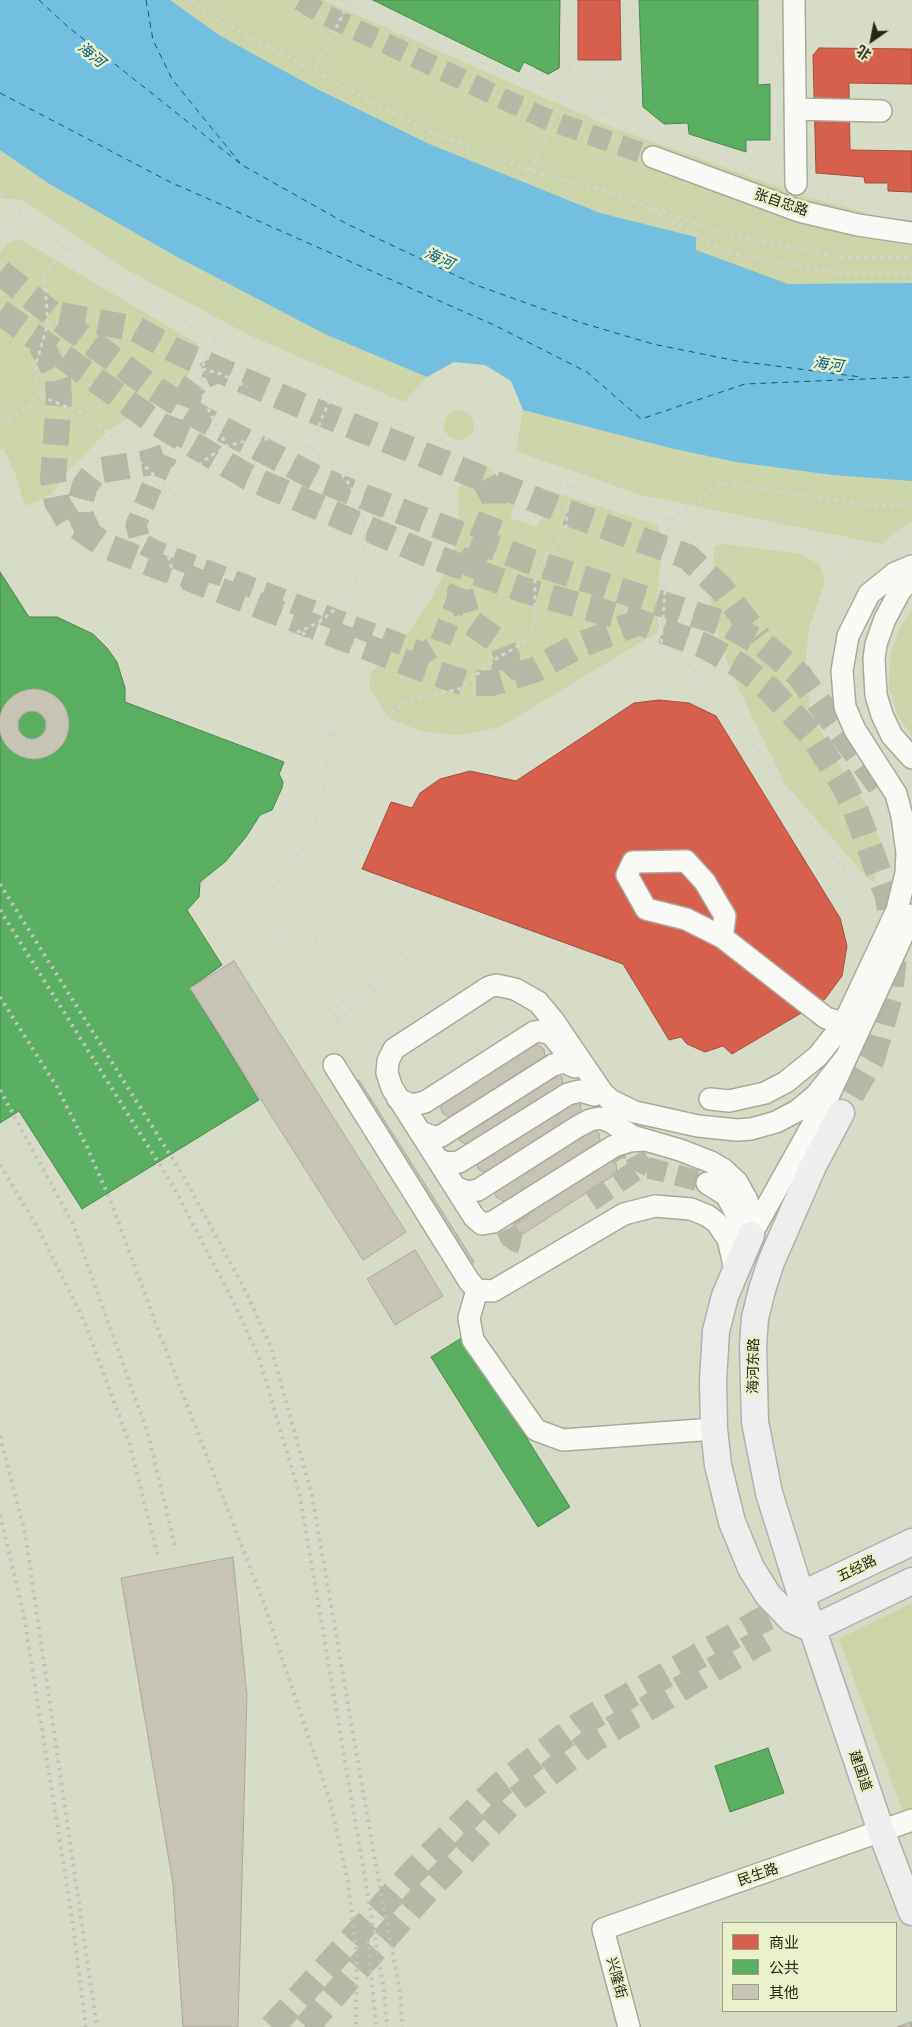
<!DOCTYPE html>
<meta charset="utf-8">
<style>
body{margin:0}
#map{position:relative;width:912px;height:2027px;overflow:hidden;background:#d7dcc6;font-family:"PT Sans","Noto Sans SC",sans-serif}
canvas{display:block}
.legend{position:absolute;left:722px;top:1922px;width:175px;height:90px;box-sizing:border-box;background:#eaf1ca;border:1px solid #9ca184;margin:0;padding:6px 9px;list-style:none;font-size:15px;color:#26281a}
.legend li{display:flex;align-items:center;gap:10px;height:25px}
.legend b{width:25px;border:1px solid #9ca184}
.north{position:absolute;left:847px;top:15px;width:50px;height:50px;-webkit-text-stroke:4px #eaf1ca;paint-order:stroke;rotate:213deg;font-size:14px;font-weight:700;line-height:20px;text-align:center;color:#26281a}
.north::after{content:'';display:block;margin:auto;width:18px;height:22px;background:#26281a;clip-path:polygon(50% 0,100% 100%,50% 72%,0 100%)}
</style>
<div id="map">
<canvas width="912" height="2027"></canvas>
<ul class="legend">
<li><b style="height:14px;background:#d6604d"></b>商业</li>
<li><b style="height:14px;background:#5aae61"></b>公共</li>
<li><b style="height:14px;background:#c7c3b5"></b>其他</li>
</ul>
<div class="north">北</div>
</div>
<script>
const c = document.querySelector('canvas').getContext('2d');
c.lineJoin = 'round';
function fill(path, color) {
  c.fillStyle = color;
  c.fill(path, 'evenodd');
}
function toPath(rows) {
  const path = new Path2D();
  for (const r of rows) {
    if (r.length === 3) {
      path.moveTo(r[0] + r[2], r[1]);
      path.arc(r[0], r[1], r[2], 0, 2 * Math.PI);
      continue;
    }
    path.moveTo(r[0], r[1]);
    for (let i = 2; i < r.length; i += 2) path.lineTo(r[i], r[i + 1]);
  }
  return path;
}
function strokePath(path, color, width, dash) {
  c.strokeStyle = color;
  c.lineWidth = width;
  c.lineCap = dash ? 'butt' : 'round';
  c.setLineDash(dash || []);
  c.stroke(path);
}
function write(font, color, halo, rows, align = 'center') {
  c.font = font + ' "PT Sans","Noto Sans SC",sans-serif';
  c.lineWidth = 5;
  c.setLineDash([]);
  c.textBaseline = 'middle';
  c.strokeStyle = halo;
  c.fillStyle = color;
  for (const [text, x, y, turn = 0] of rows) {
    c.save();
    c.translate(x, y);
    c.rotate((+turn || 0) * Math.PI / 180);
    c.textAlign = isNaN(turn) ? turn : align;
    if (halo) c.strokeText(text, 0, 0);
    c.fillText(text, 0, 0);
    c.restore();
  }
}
fill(toPath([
 [0,0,323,0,604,124,803,196,885,218,912,221,912,523,905,525,881,544,641,495,516,451,523,410,511,381,485,365,454,362,427,377,404,402,251,336,129,271,23,200,0,198],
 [20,239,198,344,185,385,107,431,66,474,52,494,25,506,16,475,3,449,0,450,0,252,9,242],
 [459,425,15],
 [487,467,494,472,486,496,514,506,510,518,538,527,551,491,657,525,665,542,659,573,657,610,659,628,656,633,500,727,458,735,421,731,392,720,384,712,370,688,369,675,410,630,431,599,446,570,454,546,459,523,458,491,464,478],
 [725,544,800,554,820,565,825,581,809,628,805,664,810,709,832,753,868,808,881,843,874,882,869,880,785,784,730,671,711,611,714,547],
 [912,611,912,736,898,716,889,687,890,656,900,627],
 [912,1603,912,1836,839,1639]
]), '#cdd5aa');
fill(toPath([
 [0,0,170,0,219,35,315,88,427,143,600,213,696,237,696,250,788,284,912,283,912,481,833,475,736,462,670,448,523,410,511,381,485,365,454,362,427,377,325,334,179,258,48,183,0,150]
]), '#73bfe0');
const shops = toPath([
 [578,0,620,0,621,60,578,60,578,0],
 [547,48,559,54,559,68,548,74,536,68,537,54,547,48],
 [819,48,912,49,912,84,849,83,850,150,912,151,912,192,888,191,888,183,865,183,864,177,816,173,813,55,819,48],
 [659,700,689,703,716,716,840,918,847,946,842,976,825,999,732,1054,723,1046,705,1052,687,1044,681,1037,669,1040,623,964,362,869,391,802,412,808,420,793,440,779,470,771,516,781,634,703,659,700]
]);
fill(shops, '#d6604d');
strokePath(shops, '#a14f3e', 1);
const public = toPath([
 [373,0,560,0,559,68,548,74,524,62,519,72,373,0],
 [639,0,758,0,758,85,770,84,770,140,746,140,746,152,689,134,688,123,664,124,643,107,639,0],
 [0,572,29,617,57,617,93,634,107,648,117,662,125,688,125,702,284,762,279,774,283,782,282,788,272,810,260,815,246,837,225,862,200,882,199,897,187,910,222,965,190,988,259,1100,82,1209,19,1111,0,1123,0,572],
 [463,1337,570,1507,538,1527,431,1357,463,1337],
 [768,1748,784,1793,730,1812,715,1766,768,1748]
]);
fill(public, '#5aae61');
strokePath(public, '#4a864c', 1);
strokePath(toPath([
 [39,0,67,26,242,165,347,224,476,285,582,323,653,344,737,361,861,377],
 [146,0,153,40,172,79,240,163],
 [0,93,170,182,494,325,587,372,641,419,745,384,912,377]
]), '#055c81', 1, [6, 5]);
const building = toPath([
 [34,724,35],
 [32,725,14],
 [234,961,406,1232,363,1260,190,988,234,961],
 [535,1043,544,1049,545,1058,451,1118,442,1113,440,1103,535,1043],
 [553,1071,562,1077,563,1086,469,1146,460,1141,458,1131,553,1071],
 [359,1080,474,1262,468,1266,352,1084,359,1080],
 [571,1099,581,1105,581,1114,487,1174,478,1169,476,1159,571,1099],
 [589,1127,599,1133,600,1141,505,1202,496,1197,495,1187,589,1127],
 [607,1158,616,1164,617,1173,523,1234,514,1229,512,1219,607,1158],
 [415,1250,443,1296,395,1325,367,1279,415,1250],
 [233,1557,247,1695,238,2027,183,2027,173,1884,121,1578,233,1557],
 [911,2022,912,2027,897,2027,911,2022]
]);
fill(building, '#c7c3b5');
strokePath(building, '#ada99b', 1);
strokePath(toPath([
 [300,0,321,13,544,118,653,157],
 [164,457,136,525,141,543,156,551,424,653,440,643,460,592],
 [608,1155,619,1148,626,1148,633,1152,639,1163,635,1171],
 [591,1201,635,1171,649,1168,707,1183],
 [525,1207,509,1216,506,1228,510,1237,517,1242,526,1244]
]), '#b4b8a4', 21, [21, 11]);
strokePath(toPath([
 [0,272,52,314,146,383,199,417,318,479,532,562,728,625,764,645,799,675,883,790],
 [0,312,155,422,248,477,427,554,524,590,639,622,705,646,742,667,770,690,812,735,842,782,853,803,888,897,895,943,890,996,872,1059,841,1113],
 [60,315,136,329,178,352,300,405,571,514,688,557,722,589,759,638],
 [41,345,54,369,58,381,59,399,53,479,57,502,68,520,106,546,423,669,465,683,492,683,534,670,578,646,639,622],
 [484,480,494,498,494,509,460,592,469,621,502,644,507,656,504,671,492,683],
 [90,536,81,516,81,500,85,485,96,471,146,463,164,457,193,386,199,378,219,369],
 [272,2027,415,1870,499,1786,580,1724,760,1621,804,1602],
 [306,2027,425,1893,510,1804,593,1740,765,1639]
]), '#b4b8a4', 26, [26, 13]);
const minor = toPath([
 [794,0,796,184],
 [795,109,881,111],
 [653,157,799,211,858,225,912,233],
 [912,577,900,591,885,619,876,644,874,659,876,695,882,715,892,736,912,758],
 [722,937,686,919,646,909,627,875,633,862,686,861,705,882,725,916,722,937,826,1018,844,1023],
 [334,1065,469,1281,477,1290,493,1291,624,1214,655,1206,691,1209,708,1216,717,1223,728,1239,735,1269],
 [398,1099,412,1105,425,1102,534,1032,540,1031,551,1034,563,1049],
 [710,1099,729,1101,765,1093,786,1082,818,1056,844,1023,897,910,906,873,907,853,902,816,896,794,855,730,845,707,842,671,848,636,869,594,895,573,912,566],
 [420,1132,434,1137,441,1136,553,1065,564,1062,575,1067],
 [644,1140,630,1141,614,1146,493,1222,482,1224,474,1217,392,1088,387,1073,388,1061,394,1049,489,987,496,985,515,989,538,1002,553,1020,602,1092,610,1100,635,1112,698,1126,737,1130,751,1129,776,1122,797,1111,816,1095,847,1056],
 [437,1159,447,1163,459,1162,568,1094,580,1091,594,1095],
 [707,1183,726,1195,737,1215,741,1231],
 [455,1187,467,1192,478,1190,577,1127,590,1120,600,1118,611,1122,632,1136,680,1150,711,1162,723,1169,737,1182,747,1200,752,1223,751,1235],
 [752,1233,828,1097,912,915],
 [477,1290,469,1318,473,1340,536,1430,563,1440,714,1429],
 [629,2027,603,1929,912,1820]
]);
const major = toPath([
 [841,1113,813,1166,771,1262,762,1290,755,1318,753,1346,755,1422,769,1493,801,1595,881,1831,912,1912],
 [751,1235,725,1296,716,1331,713,1381,714,1429,718,1465,732,1522,751,1568,768,1595,792,1620,812,1629],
 [801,1595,912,1542],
 [812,1629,912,1581]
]);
strokePath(minor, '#a8ab9a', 24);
strokePath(major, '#b0b0ae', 29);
strokePath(toPath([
 [190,0,211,16,421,128,531,171,624,196,644,206,732,235,839,257,912,257],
 [342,0,562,98,779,178],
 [569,0,569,72,605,73],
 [315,71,350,0],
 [606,115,605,73,632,73,631,0],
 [531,171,562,98],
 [811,189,840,199,889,210],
 [0,194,66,248,233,352,436,439,670,520,723,483,876,506,912,504],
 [651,210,728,253,837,273,912,273],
 [0,237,29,218],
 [66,248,44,275,48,323,36,364,38,395,91,417,177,496],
 [215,341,201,369,203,398,227,447],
 [202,369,221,374,247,387],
 [0,422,29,408,38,395],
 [266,538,99],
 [309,448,332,395],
 [302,632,331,661,330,734,322,809,305,844,286,872,256,904,275,925,350,1039,377,1045],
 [330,734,427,769,484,744,531,753,632,690,706,679],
 [331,734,384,718,408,700,459,689,497,658,522,644,535,625,535,578,546,556,566,529,569,485],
 [859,890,706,679,661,647,670,520,769,529,824,541,871,569],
 [308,948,331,931,394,942,410,964,373,990,370,985,331,1011],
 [336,1019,375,993,373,990]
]), '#d4d5cf', 3, [4, 4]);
strokePath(minor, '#f9faf6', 21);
strokePath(major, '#eeeeef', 26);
strokePath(toPath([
 [0,884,184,1177,244,1288,271,1347,312,1495,374,1855,400,1991,402,2027],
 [0,910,173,1186,231,1297,258,1355,300,1496,384,1990,387,2027],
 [0,997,57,1087,87,1147,111,1202,160,1335,262,1598,330,1801,348,1882,357,1955,356,2027],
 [0,1090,73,1224,148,1434,176,1550],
 [0,1165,38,1228,85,1323,129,1442,158,1556],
 [0,1436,25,1533,97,2027],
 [0,1515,24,1616,71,1911,86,2027],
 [368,1940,376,2027]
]), '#c1c2bd', 4, [2.5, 5]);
write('14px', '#26281a', '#eaf1ca', [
 ["张自忠路",781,203,19],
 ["海河东路",754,1366,-89],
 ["五经路",857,1569,-26],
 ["建国道",860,1771,71],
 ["民生路",758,1875,-19],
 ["兴隆街",616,1978,75]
]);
write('italic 15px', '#055c81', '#eaf1ca', [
 ["海河",91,55,40],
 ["海河",439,259,25],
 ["海河",828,365,8]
]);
</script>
